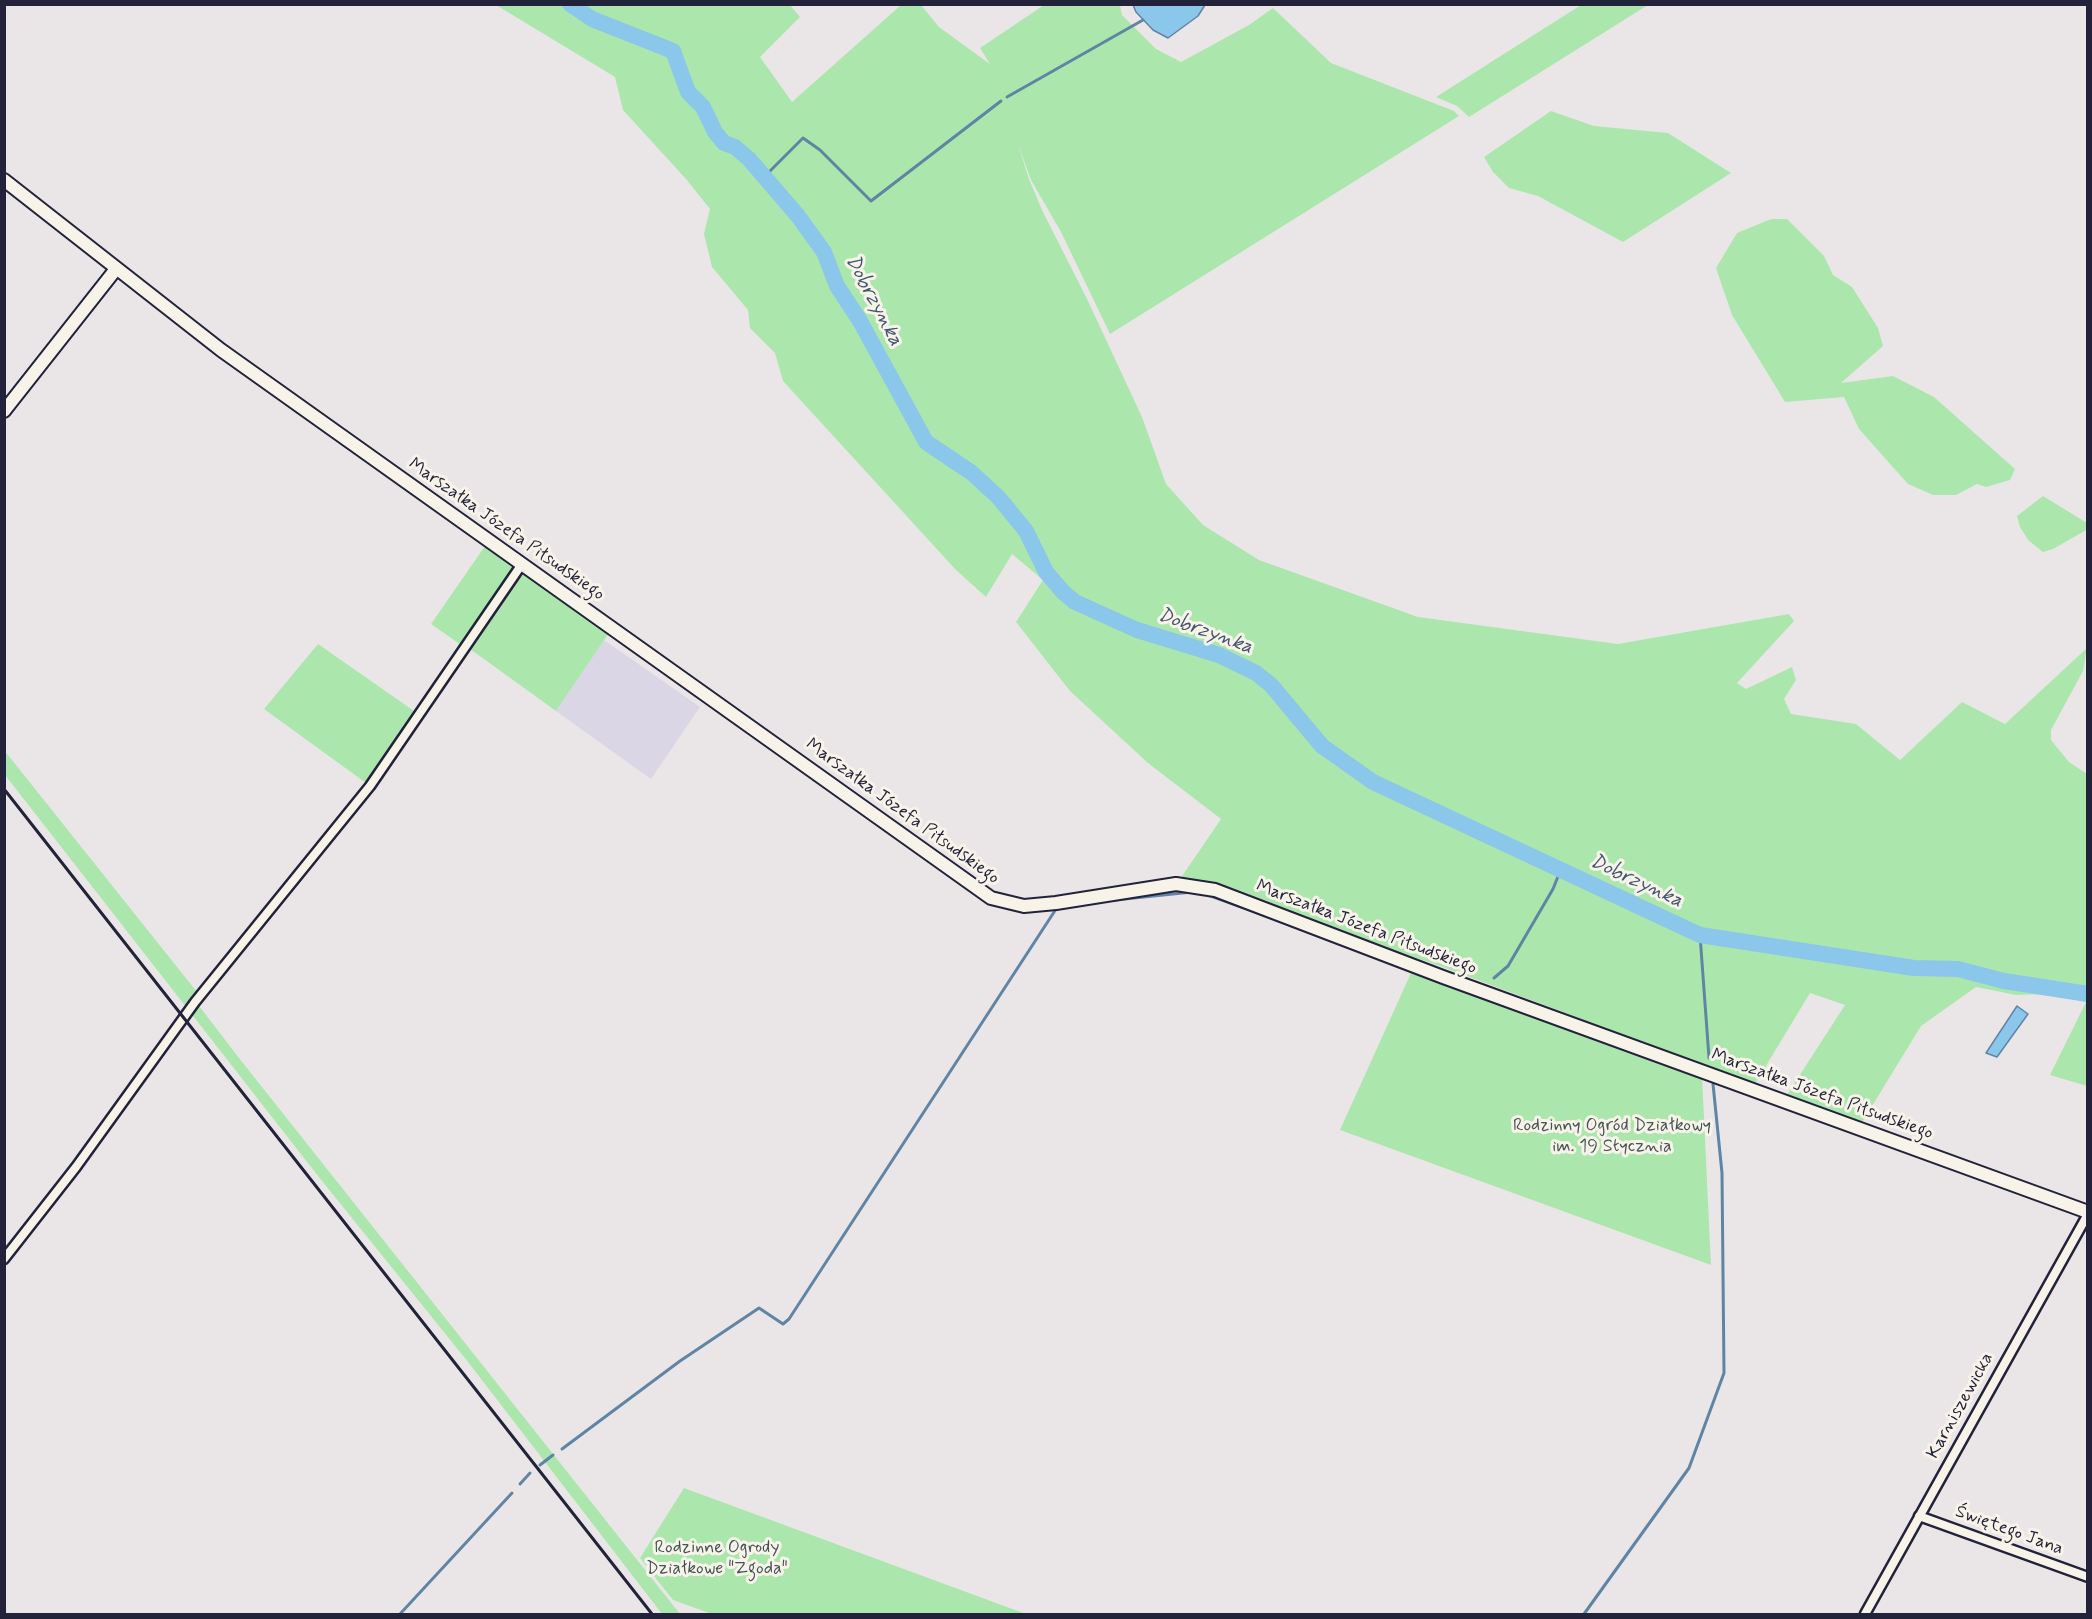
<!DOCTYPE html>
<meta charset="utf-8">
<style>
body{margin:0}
#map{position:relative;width:2092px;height:1619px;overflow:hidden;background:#eae6e7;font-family:Mynerve,sans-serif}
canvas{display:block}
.frame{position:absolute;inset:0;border:6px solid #22223b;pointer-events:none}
</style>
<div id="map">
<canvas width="2092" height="1619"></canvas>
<div class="frame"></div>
</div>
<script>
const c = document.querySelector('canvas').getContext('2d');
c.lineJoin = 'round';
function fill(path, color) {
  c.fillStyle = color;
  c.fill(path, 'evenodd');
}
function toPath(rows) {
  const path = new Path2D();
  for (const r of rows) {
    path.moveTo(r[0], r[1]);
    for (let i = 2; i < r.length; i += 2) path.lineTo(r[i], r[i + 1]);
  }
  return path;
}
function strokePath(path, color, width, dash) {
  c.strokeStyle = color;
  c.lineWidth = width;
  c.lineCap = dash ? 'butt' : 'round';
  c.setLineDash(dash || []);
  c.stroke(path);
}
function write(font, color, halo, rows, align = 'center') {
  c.font = font + ' Mynerve,sans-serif';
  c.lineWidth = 6;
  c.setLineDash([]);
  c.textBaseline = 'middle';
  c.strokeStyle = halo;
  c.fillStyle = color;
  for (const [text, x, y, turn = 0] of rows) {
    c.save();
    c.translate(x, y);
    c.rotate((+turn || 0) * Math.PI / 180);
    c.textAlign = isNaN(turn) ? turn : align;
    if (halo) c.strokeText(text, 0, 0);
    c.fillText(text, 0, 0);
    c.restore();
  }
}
fill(toPath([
 [604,640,700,707,651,779,556,711]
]), '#dad6e6');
fill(toPath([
 [496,5,790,5,800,17,760,57,792,102,901,5,921,5,939,27,990,64,980,48,1044,5,1120,5,1122,15,1156,49,1181,62,1249,25,1273,8,1331,63,1454,111,1459,116,1110,334,1061,232,1031,180,1018,144,1029,179,1042,210,1088,301,1142,417,1166,484,1203,525,1259,560,1418,617,1618,644,1789,614,1794,621,1737,683,1746,689,1792,667,1796,680,1784,699,1791,714,1856,724,1900,760,1962,702,2005,724,2087,648,2083,671,2051,730,2051,740,2069,762,2087,774,2087,1086,2050,1075,2086,1002,2048,994,2016,995,1976,987,1921,1026,1858,1129,1783,1101,1845,1005,1810,993,1752,1089,1571,1015,1440,966,1215,890,1213,883,1180,879,1221,819,1148,763,1070,691,1016,622,1043,580,1012,554,986,597,956,570,783,381,775,353,750,328,748,310,712,267,704,234,710,209,686,179,623,110,615,77],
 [1581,5,1648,5,1469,117,1457,106,1436,97],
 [1551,111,1594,126,1668,133,1731,173,1623,242,1538,196,1509,188,1493,172,1484,157],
 [1771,219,1787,219,1824,256,1833,275,1852,287,1878,328,1883,346,1841,383,1893,376,1934,397,2015,469,2010,480,1986,487,1977,484,1956,495,1933,495,1908,484,1859,429,1844,397,1785,402,1732,315,1716,268,1737,233],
 [2043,496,2087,523,2088,529,2053,549,2043,552,2028,540,2020,527,2017,516],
 [485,546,511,564,512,571,461,645,431,624],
 [525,574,609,633,556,711,470,649,517,580],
 [318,644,414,711,366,783,264,709],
 [4,750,197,992,193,998,239,1058,680,1614,662,1614,468,1362,318,1176,5,775],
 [1411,973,1702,1076,1711,1265,1340,1130],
 [684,1488,1026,1614,712,1614,673,1600,640,1558]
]), '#abe7ac');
const water = toPath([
 [1133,5,1133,4,1205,5,1198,16,1168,38,1153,30,1136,12,1133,5],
 [2017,1006,2028,1014,1997,1057,1986,1053,2017,1006]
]);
fill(water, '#8ac7ea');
strokePath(water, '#6085a4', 1.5);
strokePath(toPath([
 [1007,97,1143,20],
 [763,178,803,138,820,150,871,201,1001,101],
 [1208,895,1272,918],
 [1115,900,1192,892],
 [1700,935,1709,1058],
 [1407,969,1420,975],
 [1494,978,1508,966,1553,889,1561,869],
 [562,1449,680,1361,759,1308,783,1324,789,1319,1058,906],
 [540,1465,553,1455],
 [520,1484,530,1473],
 [400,1614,512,1493],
 [1584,1614,1689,1468,1724,1373,1722,1173,1713,1084]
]), '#6085a4', 3);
strokePath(toPath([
 [570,4,592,19,673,51,688,92,703,107,715,132,724,143,735,147,749,159,798,216,824,252,837,286,860,321,926,442,972,473,999,498,1026,531,1046,572,1063,592,1075,602,1137,630,1219,655,1256,673,1271,685,1322,746,1373,782,1700,935,1914,968,1958,969,2004,981,2088,994]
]), '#8ac7ea', 16);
const street = toPath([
 [4,1259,76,1167,195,1002,370,786,522,564],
 [1919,1516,2088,1577],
 [1865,1614,2088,1214]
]);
const secondary = toPath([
 [4,180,221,350,991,898,1024,906,1056,903,1176,884,1215,890,1443,977,2088,1212],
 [4,411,116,269]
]);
strokePath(street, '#22223b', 13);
strokePath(secondary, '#22223b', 16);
strokePath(street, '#f7f3e8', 8);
strokePath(secondary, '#f7f3e8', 12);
strokePath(toPath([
 [4,789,652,1614]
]), '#22223b', 3);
write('18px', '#22223b', '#f7f3e8', [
 ["Marszałka Józefa Piłsudskiego",506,530,35],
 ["Marszałka Józefa Piłsudskiego",902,812,36],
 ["Marszałka Józefa Piłsudskiego",1366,928,21],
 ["Marszałka Józefa Piłsudskiego",1822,1095,20],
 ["Karniszewicka",1961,1406,-61],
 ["Świętego Jana",2009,1531,20]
]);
write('18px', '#445357', '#f7f3e8', [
 ["Rodzinny Ogród Działkowy",1612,1126],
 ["im. 19 Stycznia",1612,1147],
 ["Rodzinne Ogrody",717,1548],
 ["Działkowe \"Zgoda\"",717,1569]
]);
write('italic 20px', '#415470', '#f7f3e8', [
 ["Dobrzynka",873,301,62],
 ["Dobrzynka",1205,632,20],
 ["Dobrzynka",1636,882,25]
]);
</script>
